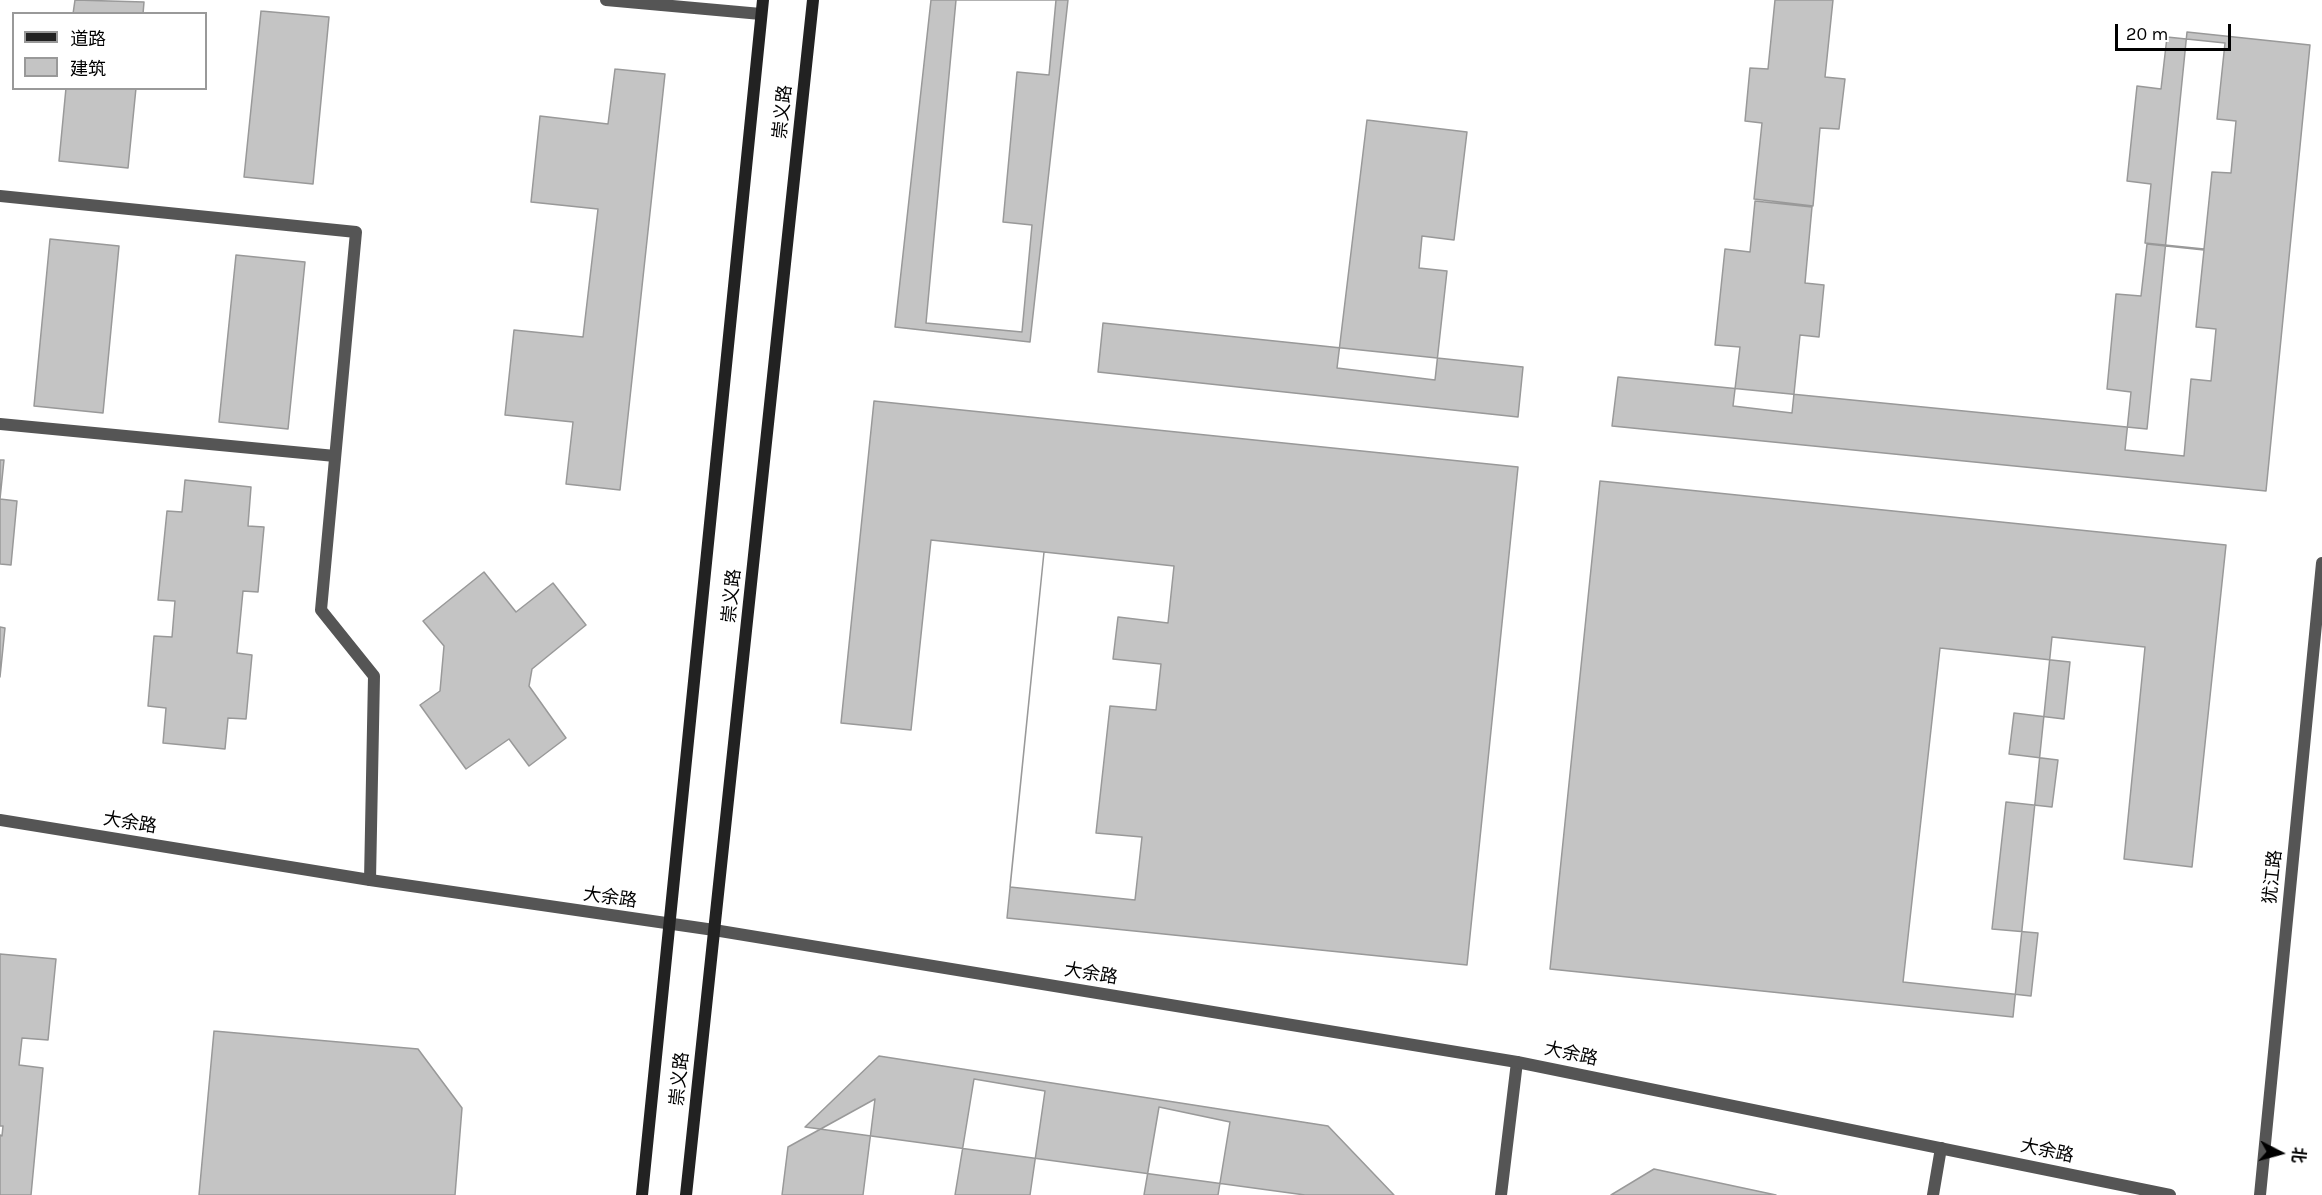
<!DOCTYPE html>
<meta charset="utf-8">
<style>
body{margin:0}
#map{position:relative;width:2322px;height:1195px;overflow:hidden;background:#fff;font-family:Karla,"Noto Sans SC",sans-serif}
canvas{display:block}
.legend{position:absolute;left:12px;top:12px;width:195px;height:78px;box-sizing:border-box;background:#fff;border:2px solid #999;margin:0;padding:8px 10px;list-style:none;font-size:18px;color:#000}
.legend li{display:flex;align-items:center;gap:12px;height:30px}
.legend b{width:30px;border:2px solid #999}
.north{position:absolute;left:2250px;top:1123px;width:60px;height:60px;-webkit-text-stroke:4px #fff;paint-order:stroke;rotate:96deg;font-size:16px;font-weight:700;line-height:24px;text-align:center;color:#000}
.north::after{content:'';display:block;margin:auto;width:21px;height:27px;background:#000;clip-path:polygon(50% 0,100% 100%,50% 72%,0 100%)}
.scale{position:absolute;left:2115px;top:24px;width:116px;height:27px;box-sizing:border-box;border:3px solid #000;border-top:0;padding-left:8px;font-size:18px;line-height:21px;white-space:nowrap;color:#000;-webkit-text-stroke:4px #fff;paint-order:stroke}
</style>
<div id="map">
<canvas width="2322" height="1195"></canvas>
<ul class="legend">
<li><b style="height:8px;background:#222"></b>道路</li>
<li><b style="height:16px;background:#c4c4c4"></b>建筑</li>
</ul>
<div class="north">北</div>
<div class="scale">20 m</div>
</div>
<script>
const c = document.querySelector('canvas').getContext('2d');
c.lineJoin = 'round';
function fill(path, color) {
  c.fillStyle = color;
  c.fill(path, 'evenodd');
}
function toPath(rows) {
  const path = new Path2D();
  for (const r of rows) {
    path.moveTo(r[0], r[1]);
    for (let i = 2; i < r.length; i += 2) path.lineTo(r[i], r[i + 1]);
  }
  return path;
}
function strokePath(path, color, width, dash) {
  c.strokeStyle = color;
  c.lineWidth = width;
  c.lineCap = dash ? 'butt' : 'round';
  c.setLineDash(dash || []);
  c.stroke(path);
}
function write(font, color, halo, rows, align = 'center') {
  c.font = font + ' Karla,"Noto Sans SC",sans-serif';
  c.lineWidth = 4.5;
  c.setLineDash([]);
  c.textBaseline = 'middle';
  c.strokeStyle = halo;
  c.fillStyle = color;
  for (const [text, x, y, turn = 0] of rows) {
    c.save();
    c.translate(x, y);
    c.rotate((+turn || 0) * Math.PI / 180);
    c.textAlign = isNaN(turn) ? turn : align;
    if (halo) c.strokeText(text, 0, 0);
    c.fillText(text, 0, 0);
    c.restore();
  }
}
const building = toPath([
 [75,0,144,2,143,14,73,14,75,0],
 [931,0,1068,0,1030,342,895,327,931,0],
 [956,0,1056,0,1049,75,1017,72,1003,222,1032,225,1022,332,926,323,956,0],
 [1775,0,1833,0,1825,77,1845,79,1839,129,1820,128,1813,206,1754,199,1762,123,1745,121,1750,68,1768,69,1775,0],
 [261,11,329,17,313,184,244,177,261,11],
 [2187,32,2310,45,2266,491,1612,426,1618,377,2147,429,2187,32],
 [2167,37,2225,43,2217,119,2236,121,2231,173,2212,172,2204,249,2145,243,2151,184,2127,181,2137,86,2161,89,2167,37],
 [615,69,665,74,620,490,566,484,573,422,505,415,514,330,583,337,598,209,531,202,540,116,608,124,615,69],
 [66,88,136,88,128,168,59,161,66,88],
 [1367,120,1467,132,1454,240,1422,236,1419,268,1447,271,1435,380,1337,368,1367,120],
 [1755,201,1812,207,1805,283,1824,285,1819,337,1800,335,1792,413,1733,406,1740,347,1715,345,1725,249,1750,252,1755,201],
 [50,239,119,246,103,413,34,406,50,239],
 [2147,244,2204,250,2196,327,2216,329,2211,381,2191,379,2184,456,2125,450,2131,392,2107,389,2116,294,2141,296,2147,244],
 [236,255,305,262,288,429,219,422,236,255],
 [1103,323,1523,367,1518,417,1098,372,1103,323],
 [874,401,1518,467,1467,965,1007,918,1044,552,931,540,911,730,841,723,874,401],
 [0,460,4,460,0,499,17,501,11,565,0,564,0,460],
 [185,480,251,487,248,526,264,527,258,592,243,591,237,653,252,655,246,719,228,718,225,749,163,743,166,708,148,706,154,636,172,637,175,601,158,600,167,511,182,512,185,480],
 [1600,481,2226,545,2192,867,2124,859,2145,647,2052,637,2013,1017,1550,969,1600,481],
 [1044,552,1174,566,1168,623,1118,617,1113,659,1161,664,1156,710,1110,706,1096,833,1142,837,1135,900,1010,887,1044,552],
 [484,572,516,612,553,583,586,625,532,669,529,686,566,738,529,766,509,739,466,769,420,705,440,691,444,646,423,621,484,572],
 [0,627,5,628,0,677,0,627],
 [1940,648,2070,662,2064,719,2014,713,2009,754,2058,760,2052,807,2006,802,1992,929,2038,933,2031,996,1903,982,1940,648],
 [0,954,56,959,48,1040,22,1038,19,1065,43,1068,31,1195,0,1195,0,1135,2,1136,3,1126,0,1126,0,954],
 [214,1031,418,1049,462,1108,455,1195,199,1195,214,1031],
 [879,1056,1328,1126,1394,1195,1305,1195,805,1127,879,1056],
 [974,1079,1045,1091,1030,1195,955,1195,974,1079],
 [875,1099,863,1195,782,1195,788,1147,875,1099],
 [1159,1107,1230,1122,1218,1195,1144,1195,1159,1107],
 [1654,1169,1776,1195,1611,1195,1654,1169]
]);
fill(building, '#c4c4c4');
strokePath(building, '#999', 1.5);
strokePath(toPath([
 [606,0,761,14],
 [0,196,356,232,321,610,374,676,370,880],
 [0,424,335,456],
 [1501,1195,1517,1062],
 [1933,1195,1941,1148]
]), '#555', 12);
strokePath(toPath([
 [0,820,370,880,714,930,1517,1062,2170,1195],
 [2260,1195,2322,563]
]), '#555', 12);
strokePath(toPath([
 [642,1195,763,0],
 [686,1195,813,0]
]), '#222', 12);
write('18px', '#000', '#fff', [
 ["崇义路",783,112,-84],
 ["崇义路",732,596,-84],
 ["大余路",130,823,9],
 ["犹江路",2273,877,-84],
 ["大余路",610,898,8],
 ["大余路",1091,974,9],
 ["大余路",1571,1054,12],
 ["崇义路",680,1079,-84],
 ["大余路",2047,1151,12]
]);
</script>
